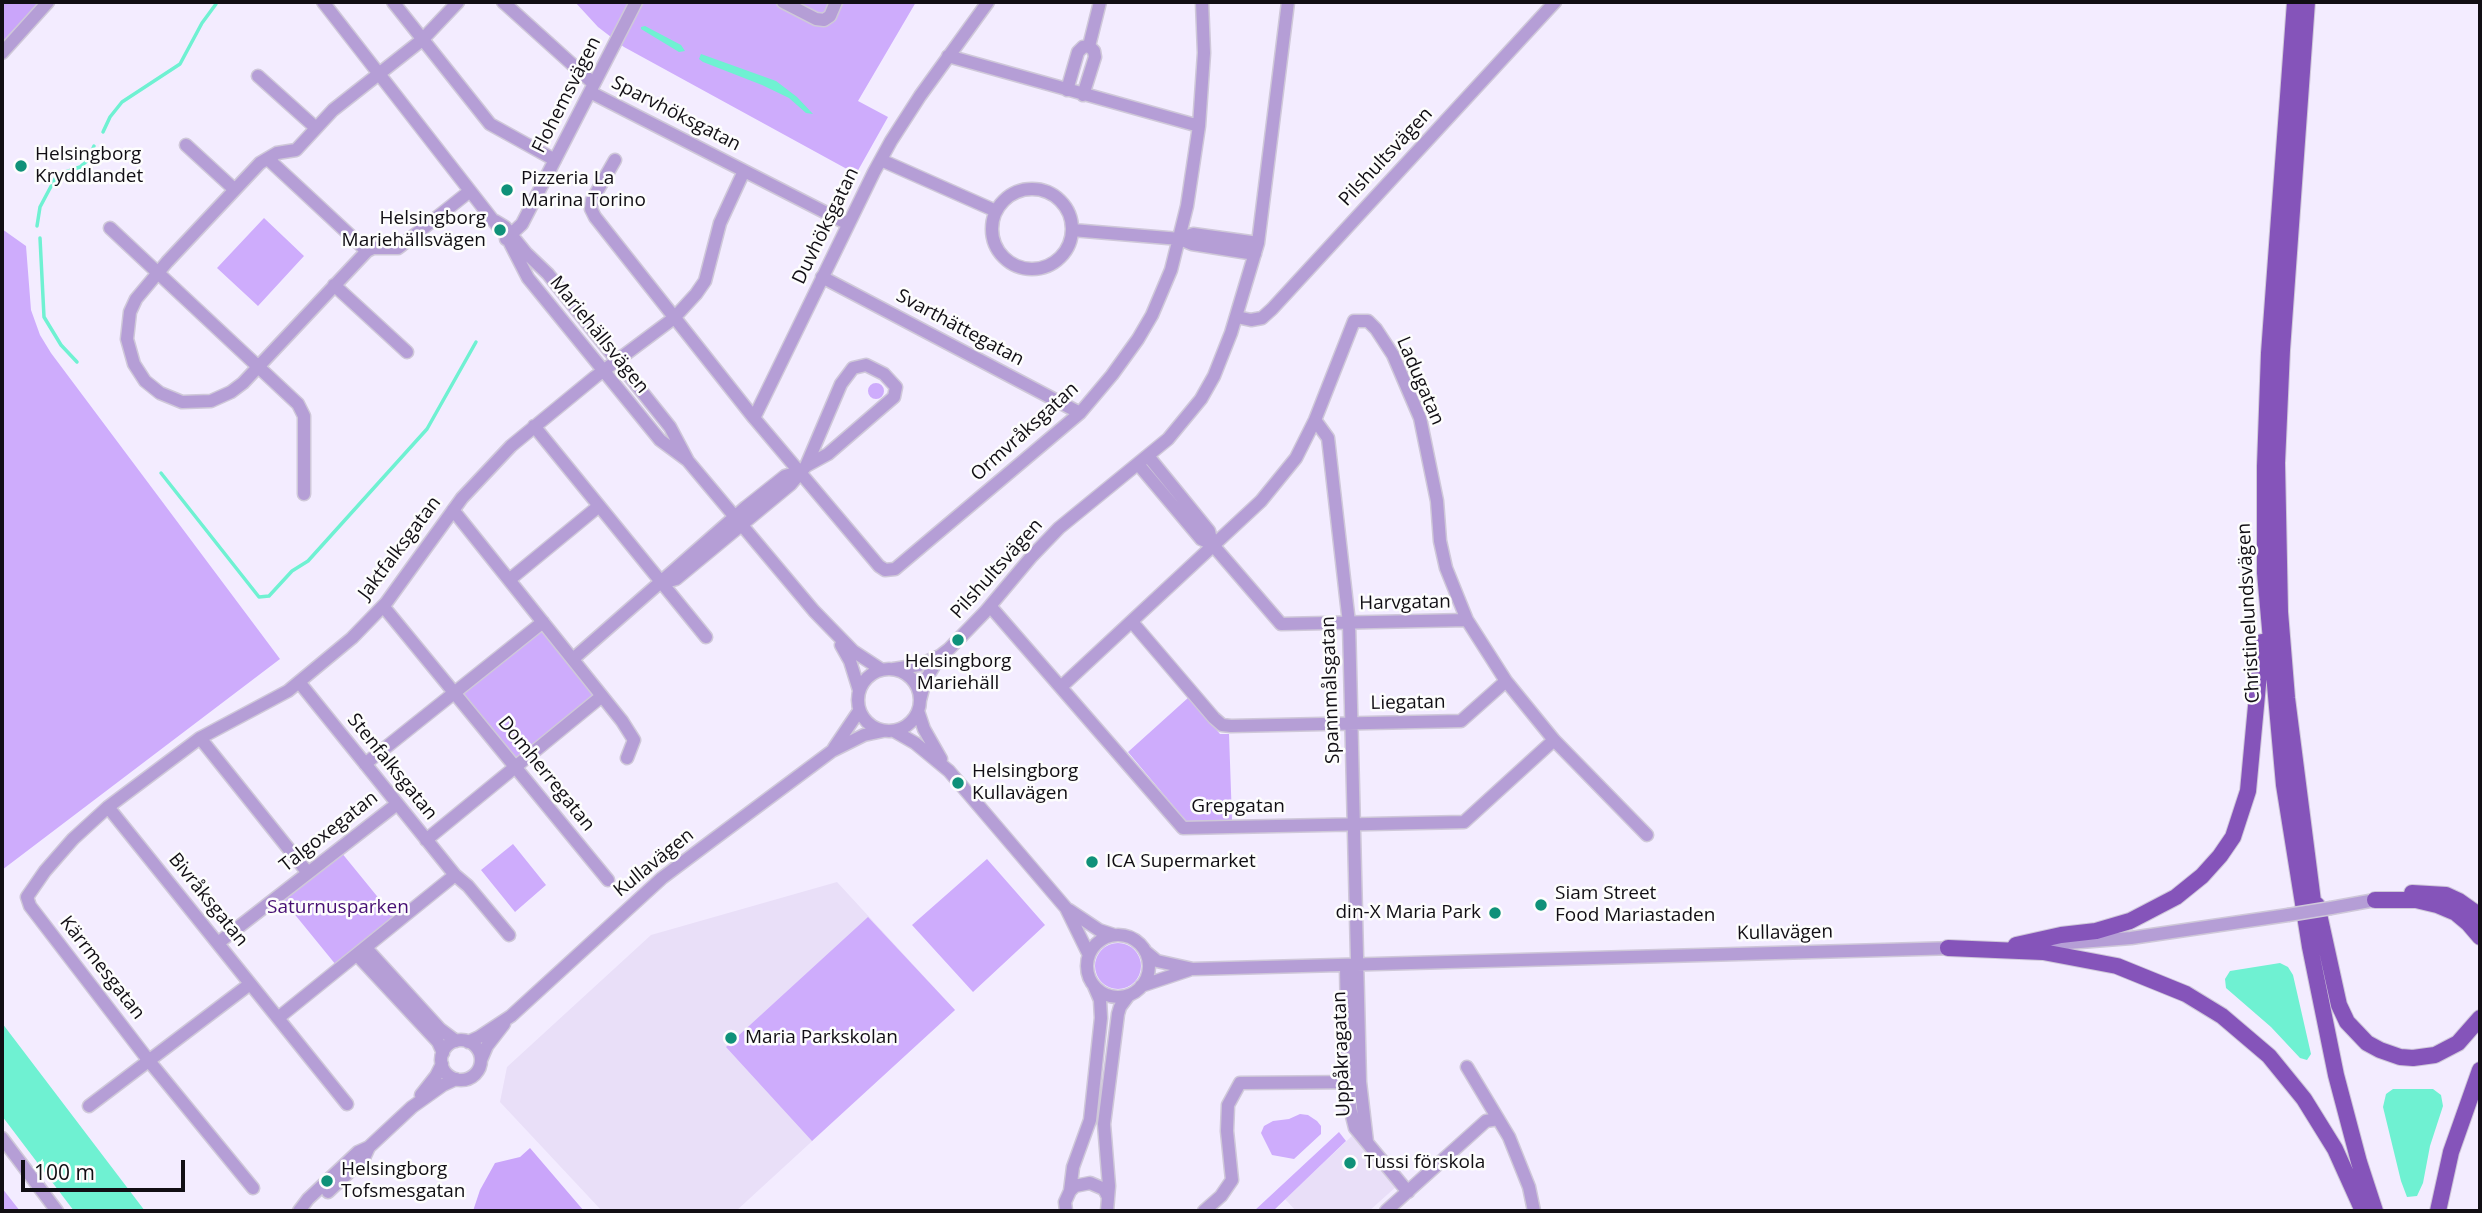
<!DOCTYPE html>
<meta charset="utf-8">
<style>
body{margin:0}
#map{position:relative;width:2482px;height:1213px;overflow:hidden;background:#f3ecff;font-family:"Open Sans",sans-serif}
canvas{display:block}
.frame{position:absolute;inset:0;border:4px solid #110e14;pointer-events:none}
.scale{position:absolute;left:21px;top:1160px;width:164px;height:32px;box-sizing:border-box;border:4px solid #110e14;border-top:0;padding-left:9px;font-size:21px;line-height:24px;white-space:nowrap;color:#110e14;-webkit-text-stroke:5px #fdfdfd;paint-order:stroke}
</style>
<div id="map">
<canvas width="2482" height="1213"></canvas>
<div class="frame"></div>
<div class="scale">100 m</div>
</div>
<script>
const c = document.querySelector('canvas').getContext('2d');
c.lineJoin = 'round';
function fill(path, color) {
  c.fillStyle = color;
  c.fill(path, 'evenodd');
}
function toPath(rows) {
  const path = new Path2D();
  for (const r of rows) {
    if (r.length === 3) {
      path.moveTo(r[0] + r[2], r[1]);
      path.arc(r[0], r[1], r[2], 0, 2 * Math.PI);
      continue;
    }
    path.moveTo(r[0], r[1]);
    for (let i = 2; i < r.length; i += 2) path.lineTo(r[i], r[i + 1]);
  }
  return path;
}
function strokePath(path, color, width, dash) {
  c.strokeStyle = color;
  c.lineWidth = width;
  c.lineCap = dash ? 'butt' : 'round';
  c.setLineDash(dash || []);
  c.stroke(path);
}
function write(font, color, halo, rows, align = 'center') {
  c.font = font + ' "Open Sans",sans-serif';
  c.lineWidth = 5;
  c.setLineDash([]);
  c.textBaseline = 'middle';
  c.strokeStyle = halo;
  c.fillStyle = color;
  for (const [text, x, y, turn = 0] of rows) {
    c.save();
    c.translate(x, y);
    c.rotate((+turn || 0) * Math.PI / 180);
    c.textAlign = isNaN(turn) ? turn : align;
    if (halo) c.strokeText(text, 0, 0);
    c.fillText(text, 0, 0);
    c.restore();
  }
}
fill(toPath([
 [837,882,955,1010,736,1211,602,1211,500,1102,507,1067,651,935],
 [1352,1136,1397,1186,1369,1211,1296,1211,1285,1199]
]), '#e9dff8');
fill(toPath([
 [575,2,916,2,858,101,888,117,856,174,624,47,598,27],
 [264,218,304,256,258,306,217,268],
 [2,229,26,246,31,310,40,335,51,353,280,659,2,870],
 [876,391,8],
 [542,629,595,696,515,759,462,692],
 [1189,697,1220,734,1229,734,1232,820,1186,821,1128,752],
 [513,844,546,885,515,912,481,870],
 [341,852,394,917,336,965,283,900],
 [987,859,1045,925,973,992,912,925],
 [868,917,955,1010,812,1141,726,1047],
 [1118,966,23],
 [1300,1114,1308,1115,1317,1121,1321,1126,1321,1134,1294,1159,1272,1155,1261,1133,1264,1126,1273,1121,1289,1119],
 [1339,1132,1346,1141,1273,1211,1254,1211],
 [2,1188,20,1211,2,1211]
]), '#ceacfc');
fill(toPath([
 [2,2,40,2,2,42],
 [530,1148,584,1211,473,1211,480,1190,495,1163,520,1157]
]), '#caa5fa');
fill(toPath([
 [645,26,681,45,685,51,679,52,641,29,641,27],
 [701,54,776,81,797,97,813,114,806,113,789,98,762,85,703,62,699,59],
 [2280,963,2288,967,2293,975,2311,1054,2307,1060,2300,1058,2271,1027,2226,988,2225,979,2230,971],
 [2,1023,145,1211,74,1211,2,1116],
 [2393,1089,2433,1089,2441,1095,2443,1106,2430,1146,2423,1183,2417,1196,2407,1197,2401,1181,2383,1107,2386,1094]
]), '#6ff1d2');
strokePath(toPath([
 [103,132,110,117,122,102,180,64,202,23,216,4],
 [37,226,40,207,57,175,80,167,88,160,94,146],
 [40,238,44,317,61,345,77,362],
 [161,473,259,597,269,596,292,571,308,561,427,429,476,342]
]), '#6ff1d2', 3.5);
const minor = toPath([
 [323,2,499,228],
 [393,2,490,124,555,160],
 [458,2,422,40,333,110,296,150,277,153,260,163,167,262,136,299,130,312,127,339,134,364,145,381,160,393,182,402,211,401,231,392,243,383,367,251,373,248,398,248,402,245,470,191],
 [503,2,594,84],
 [783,2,816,19,824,20,830,16,836,2],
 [988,2,920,96,891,141,874,172,754,418,879,566,885,570,895,569,1080,413,1112,375,1138,339,1152,315,1171,270,1187,206,1199,126,1204,53,1202,2],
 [1089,46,1100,2],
 [2,53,48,2],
 [948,56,1199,126],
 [258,76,316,128],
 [1067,90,1078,52,1083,47,1089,46,1094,51,1095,57,1083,95],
 [590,92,848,224],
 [186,145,234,189],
 [268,159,367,251],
 [615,160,592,200,591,209,595,217,754,418],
 [881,160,996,211],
 [1032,229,40],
 [495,221,505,227,526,253,548,274,670,427,688,461,814,611,853,651,882,670],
 [110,228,298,404,304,416,304,494],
 [1072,230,1180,239,1192,244,1255,254],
 [506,239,522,224,636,2],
 [1180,239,1193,234,1258,243],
 [510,243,528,278,660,440,687,460],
 [822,277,1080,413],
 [334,285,407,352],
 [1237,317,1251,320,1262,318,1272,309,1555,2],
 [1315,420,1328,438,1349,623,1360,1082,1367,1142],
 [534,426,706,637],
 [1148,456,1209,531,1212,544],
 [1138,464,1201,539,1212,544,1281,624,1467,620],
 [453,510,622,721,634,740,627,758],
 [509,580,599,506],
 [662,583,676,579,791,484,806,466,841,384,853,368,866,365,884,374,896,387,894,397,828,454,806,466],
 [383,606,608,880],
 [990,606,1183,828,1464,822,1554,740],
 [1132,622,1214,718,1222,725,1231,726,1461,721,1506,681],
 [841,645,850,661,859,690],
 [573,659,746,507,785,476,799,472],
 [889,700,31],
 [894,669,919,665,940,656,949,649,985,612,1032,556,1059,528,1168,439,1201,399,1214,376,1231,333,1258,243,1288,2],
 [299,682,455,875,468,886,509,935],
 [1062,686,1261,501,1296,458,1315,420,1354,321,1368,321,1376,329,1393,355,1420,418,1437,501,1440,541,1446,568,1467,620,1506,681,1554,740,1647,835],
 [920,700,925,681,940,656],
 [918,711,924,729,941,759],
 [894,731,915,743,949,771,1066,908,1089,955],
 [200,738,308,873],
 [834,748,859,711],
 [365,764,543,622],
 [108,807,347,1104],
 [426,840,602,696],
 [2331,908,2375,900],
 [1069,910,1099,930,1114,935],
 [1118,966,31],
 [218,943,397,804],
 [2042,945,2131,938,2288,915],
 [366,948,440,1029,456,1041],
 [1145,951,1157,961,1193,969,1957,948],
 [357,955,438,1042,443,1053],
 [1346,965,1348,1082,1350,1108,1355,1128,1408,1192],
 [1141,986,1189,970],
 [278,1018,455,875],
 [461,1060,20],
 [468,1042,479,1037,511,1016,662,878,710,842,832,751,864,735,883,731],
 [481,1060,487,1046,504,1024],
 [1467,1067,1509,1137,1529,1187,1534,1211],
 [421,1095,436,1076,442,1064],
 [89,1106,250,984],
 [2,1138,57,1211],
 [253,1188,149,1061,30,906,27,897,45,871,73,839,108,807,200,738,288,691,352,638,386,603,462,498,511,446,595,377,674,318,696,294,705,281,720,223,744,171],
 [1070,1191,1075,1186,1090,1183,1104,1189,1108,1197],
 [328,1192,364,1158,369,1147],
 [299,1211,308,1199,358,1152,369,1147,412,1107,443,1085,456,1079],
 [1066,1211,1065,1202,1070,1191,1073,1167,1090,1120,1101,1018,1100,1000,1094,986],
 [1107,1211,1109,1186,1104,1124,1118,1014,1120,1007,1129,995],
 [1204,1211,1221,1196,1232,1180,1227,1131,1228,1105,1240,1083,1360,1082],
 [1386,1211,1486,1121,1498,1119]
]);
const major = toPath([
 [2295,2,2269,353,2265,466,2265,573,2284,785,2310,947,2336,1075,2359,1162,2375,1211],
 [2307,2,2282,350,2277,463,2280,612,2287,698,2315,917],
 [2412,893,2446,895,2459,901,2480,916],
 [2375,900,2416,900,2437,905,2456,913,2468,923,2480,937],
 [2317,905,2339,1005,2347,1022,2367,1043,2380,1050,2400,1057,2413,1058,2435,1055,2458,1043,2480,1018],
 [2016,945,2061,935,2096,931,2130,921,2176,897,2202,876,2220,856,2233,837,2248,791,2262,642],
 [1948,948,2043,952,2117,966,2186,994,2222,1016,2269,1056,2304,1099,2335,1149,2363,1211],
 [2438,1211,2451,1152,2480,1070]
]);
strokePath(minor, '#cfc8d9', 15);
strokePath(major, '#cfc8d9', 18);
strokePath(minor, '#b59ed6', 12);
strokePath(major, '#8554ba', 16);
const minorBridge = toPath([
 [2288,915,2331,908]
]);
strokePath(minorBridge, '#cfc8d9', 15, []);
strokePath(minorBridge, '#b59ed6', 12);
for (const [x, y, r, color] of [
 [21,166,7,"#0f9179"],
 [507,190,7,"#0f9179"],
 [500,230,7,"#0f9179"],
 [958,640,7,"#0f9179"],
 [958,783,7,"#0f9179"],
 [1092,862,7,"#0f9179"],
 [1541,905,7,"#0f9179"],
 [1495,913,7,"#0f9179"],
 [731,1038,7,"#0f9179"],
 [1350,1163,7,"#0f9179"],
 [327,1181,7,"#0f9179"]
]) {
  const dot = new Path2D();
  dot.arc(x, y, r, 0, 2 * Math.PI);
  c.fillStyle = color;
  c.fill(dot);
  strokePath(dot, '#fdfdfd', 2.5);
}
write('19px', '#110e14', '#fdfdfd', [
 ["Flohemsvägen",567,95,-63],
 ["Sparvhöksgatan",676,114,27],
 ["Pilshultsvägen",1386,157,-47],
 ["Duvhöksgatan",826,226,-64],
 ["Svarthättegatan",960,328,28],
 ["Mariehällsvägen",599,335,51],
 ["Ladugatan",1420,381,67],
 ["Ormvråksgatan",1025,432,-42],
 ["Jaktfalksgatan",400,548,-53],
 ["Pilshultsvägen",997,569,-48],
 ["Harvgatan",1405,603,-1],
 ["Christinelundsvägen",2249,613,-93],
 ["Spannmålsgatan",1331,690,-92],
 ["Liegatan",1408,703,-1],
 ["Stenfalksgatan",392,767,51],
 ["Domherregatan",546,774,51],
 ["Grepgatan",1238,807],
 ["Talgoxegatan",329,832,-38],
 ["Kullavägen",654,863,-39],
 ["Bivråksgatan",208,900,51],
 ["Kullavägen",1785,933,-1],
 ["Kärrmesgatan",102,968,52],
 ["Uppåkragatan",1342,1054,-92]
]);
write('19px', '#110e14', '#fdfdfd', [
 ["Helsingborg",35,155],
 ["Kryddlandet",35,177],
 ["Pizzeria La",521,179],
 ["Marina Torino",521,201],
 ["Helsingborg",486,219,"right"],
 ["Mariehällsvägen",486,241,"right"],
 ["Helsingborg",958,662,"center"],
 ["Mariehäll",958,684,"center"],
 ["Helsingborg",972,772],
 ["Kullavägen",972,794],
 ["ICA Supermarket",1106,862],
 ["Siam Street",1555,894],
 ["Food Mariastaden",1555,916],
 ["din-X Maria Park",1481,913,"right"],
 ["Maria Parkskolan",745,1038],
 ["Tussi förskola",1364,1163],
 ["Helsingborg",341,1170],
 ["Tofsmesgatan",341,1192]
], 'left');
write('19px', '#470f73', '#fdfdfd', [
 ["Saturnusparken",338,908]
]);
</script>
